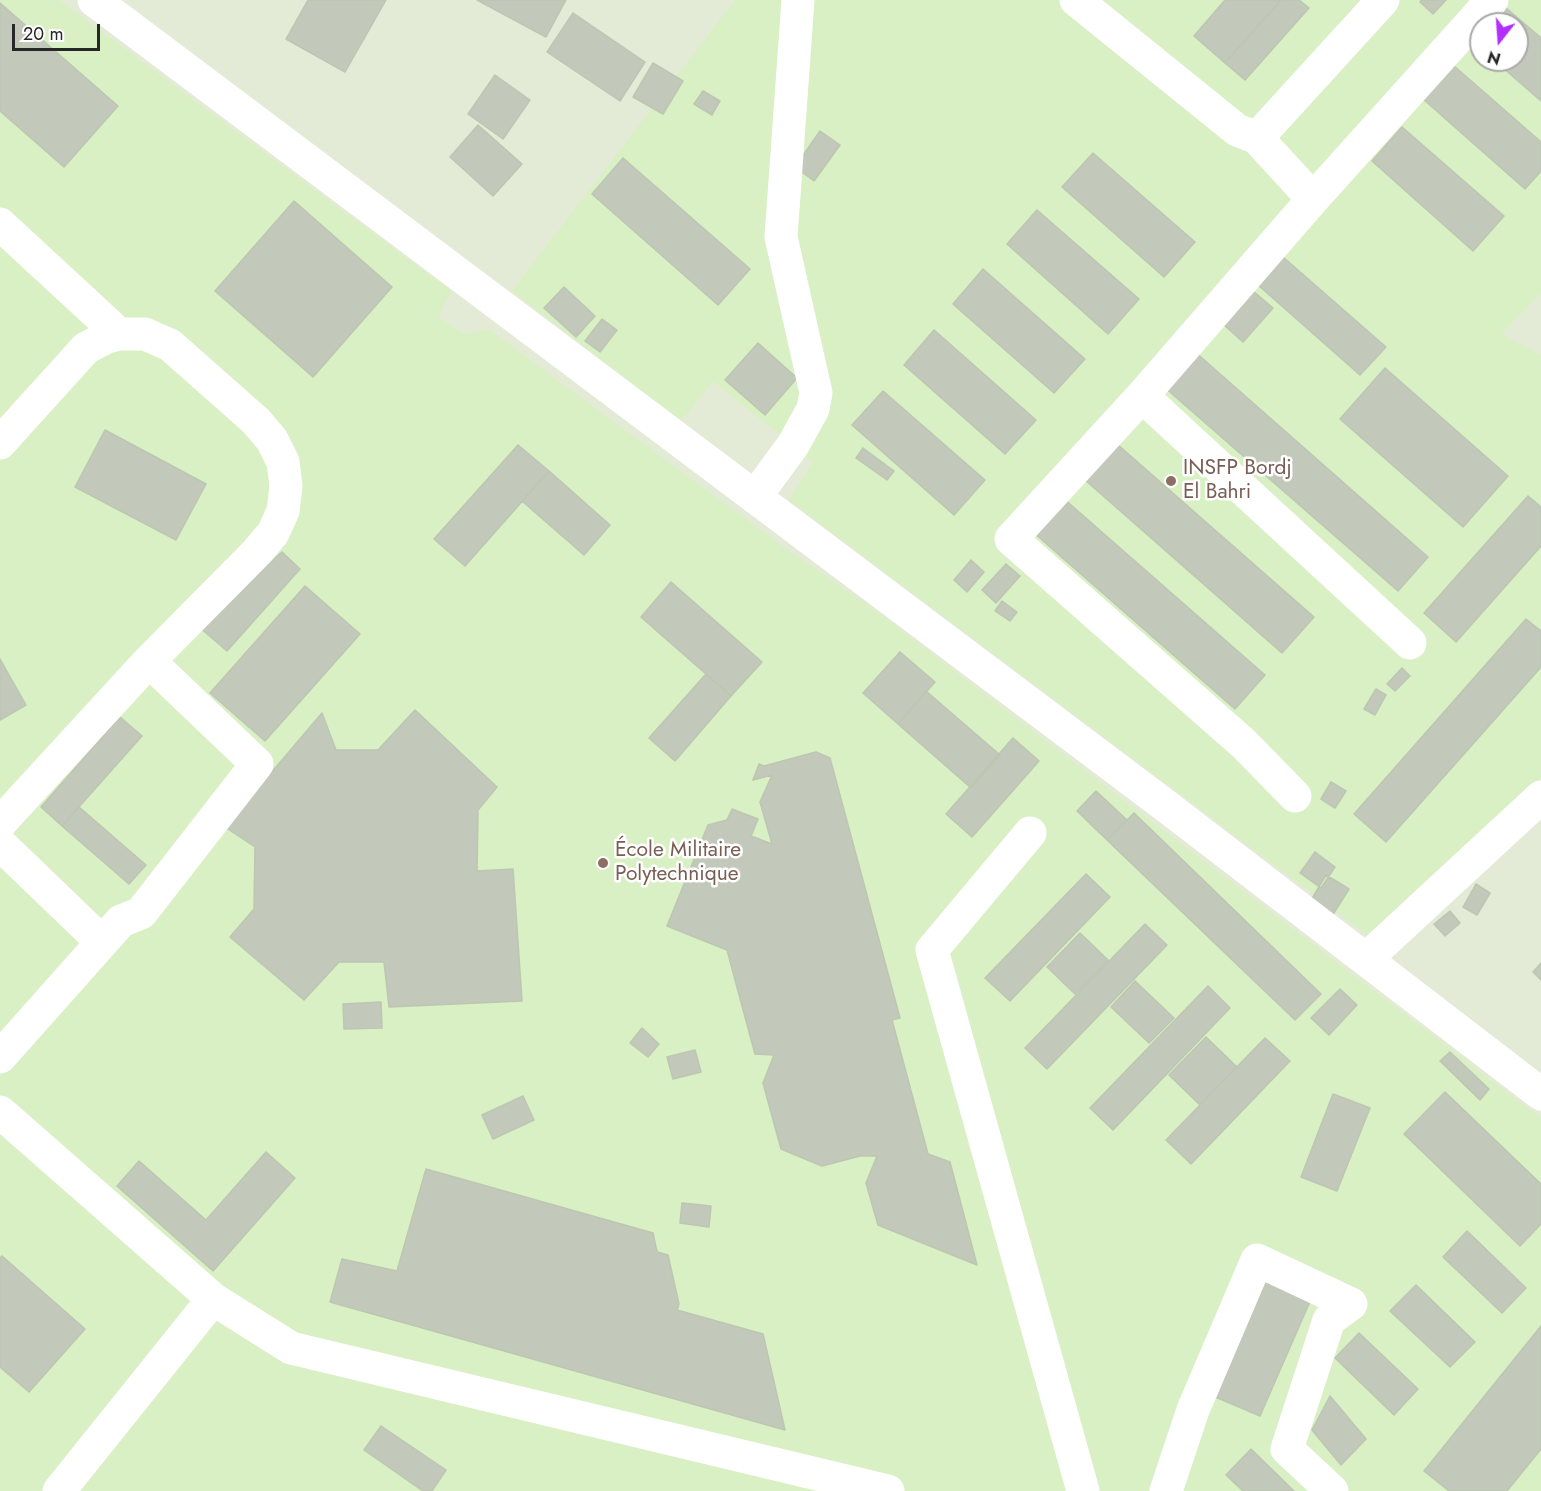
<!DOCTYPE html>
<meta charset="utf-8">
<style>
body{margin:0}
#map{position:relative;width:1541px;height:1491px;overflow:hidden;background:#e3ebd6;font-family:Jost,sans-serif}
canvas{display:block}
.north{position:absolute;left:1469px;top:12px;width:60px;height:60px;box-sizing:border-box;background:#fff;border:2px solid #a9a9a9;border-radius:50%;rotate:197deg;font-size:16px;font-weight:700;line-height:24px;text-align:center;color:#272727}
.north::after{content:'';display:block;margin:auto;width:21px;height:27px;background:#b32fff;clip-path:polygon(50% 0,100% 100%,50% 72%,0 100%)}
.scale{position:absolute;left:12px;top:24px;width:88px;height:27px;box-sizing:border-box;border:3px solid #272727;border-top:0;padding-left:8px;font-size:18px;line-height:21px;white-space:nowrap;color:#272727;-webkit-text-stroke:4px #fff;paint-order:stroke}
</style>
<div id="map">
<canvas width="1541" height="1491"></canvas>
<div class="north">N</div>
<div class="scale">20 m</div>
</div>
<script>
const c = document.querySelector('canvas').getContext('2d');
c.lineJoin = 'round';
function fill(path, color) {
  c.fillStyle = color;
  c.fill(path, 'evenodd');
}
function toPath(rows) {
  const path = new Path2D();
  for (const r of rows) {
    path.moveTo(r[0], r[1]);
    for (let i = 2; i < r.length; i += 2) path.lineTo(r[i], r[i + 1]);
  }
  return path;
}
function strokePath(path, color, width, dash) {
  c.strokeStyle = color;
  c.lineWidth = width;
  c.lineCap = dash ? 'butt' : 'round';
  c.setLineDash(dash || []);
  c.stroke(path);
}
function write(font, color, halo, rows, align = 'center') {
  c.font = font + ' Jost,sans-serif';
  c.lineWidth = 5;
  c.setLineDash([]);
  c.textBaseline = 'middle';
  c.strokeStyle = halo;
  c.fillStyle = color;
  for (const [text, x, y, turn = 0] of rows) {
    c.save();
    c.translate(x, y);
    c.rotate((+turn || 0) * Math.PI / 180);
    c.textAlign = isNaN(turn) ? turn : align;
    if (halo) c.strokeText(text, 0, 0);
    c.fillText(text, 0, 0);
    c.restore();
  }
}
fill(toPath([
 [0,0,59,0,451,291,438,318,464,334,488,329,782,546,873,609,1541,1118,1541,1491,0,1491],
 [735,0,1541,0,1541,294,1501,334,1541,355,1541,779,1370,937,789,500,813,462,713,381,681,421,512,291],
 [1481,24,1517,24,1517,60,1481,60]
]), '#d9efc4');
const building = toPath([
 [308,0,386,0,345,72,286,39,308,0],
 [477,0,566,0,546,37,477,0],
 [1225,0,1281,0,1225,63,1194,36,1225,0],
 [1281,0,1299,0,1309,8,1245,80,1225,63,1281,0],
 [1421,0,1446,0,1433,14,1420,2,1421,0],
 [0,3,118,106,64,167,0,111,0,3],
 [1505,7,1541,38,1541,101,1494,60,1517,60,1517,24,1489,24,1505,7],
 [573,13,645,62,620,101,547,52,573,13],
 [653,63,683,81,663,114,633,97,653,63],
 [1453,65,1541,142,1541,171,1525,189,1423,99,1453,65],
 [495,75,530,100,503,139,468,114,495,75],
 [703,91,720,101,712,115,694,104,703,91],
 [478,125,522,164,493,196,450,157,478,125],
 [1402,127,1504,216,1473,251,1372,161,1402,127],
 [820,131,840,145,814,181,795,167,820,131],
 [1093,153,1195,242,1164,277,1062,187,1093,153],
 [623,158,750,269,718,305,592,194,623,158],
 [294,201,392,287,313,377,215,291,294,201],
 [1037,210,1139,299,1108,334,1007,244,1037,210],
 [1283,257,1386,347,1360,375,1258,285,1283,257],
 [983,269,1085,359,1054,393,953,304,983,269],
 [564,287,595,316,576,337,544,308,564,287],
 [1253,291,1273,308,1243,342,1223,324,1253,291],
 [602,319,617,330,600,352,585,341,602,319],
 [934,330,1036,420,1005,454,904,365,934,330],
 [758,343,797,378,765,415,725,380,758,343],
 [1194,351,1428,557,1398,591,1163,386,1194,351],
 [1385,368,1508,476,1463,527,1340,419,1385,368],
 [883,391,985,480,954,515,852,425,883,391],
 [105,430,206,484,176,540,75,487,105,430],
 [1117,444,1314,617,1282,653,1085,480,1117,444],
 [518,445,549,471,465,566,434,539,518,445],
 [863,448,894,471,887,480,856,458,863,448],
 [549,471,610,525,584,555,522,501,549,471],
 [1528,496,1541,507,1541,546,1456,642,1424,613,1528,496],
 [1063,498,1265,675,1235,709,1033,532,1063,498],
 [282,552,300,569,227,651,199,627,282,552],
 [971,560,984,572,967,592,954,580,971,560],
 [1006,564,1020,576,996,603,982,590,1006,564],
 [671,582,762,662,731,696,641,617,671,582],
 [305,586,360,634,265,741,210,693,305,586],
 [1002,601,1017,612,1010,621,995,611,1002,601],
 [1526,619,1541,631,1541,667,1386,842,1354,814,1526,619],
 [900,652,935,682,898,724,863,693,900,652],
 [0,659,26,705,0,720,0,659],
 [1402,668,1410,676,1395,691,1387,684,1402,668],
 [706,674,731,696,675,761,649,738,706,674],
 [1376,689,1386,695,1375,715,1364,709,1376,689],
 [926,691,1000,755,971,788,898,724,926,691],
 [415,710,497,787,478,810,477,871,513,869,522,1001,389,1007,384,962,339,962,304,1000,230,937,254,909,255,847,225,827,322,713,336,750,378,750,415,710],
 [120,717,142,736,62,826,41,807,120,717],
 [1013,738,1039,761,972,837,946,814,1013,738],
 [816,752,830,758,900,1018,892,1020,928,1154,950,1162,977,1265,878,1225,866,1183,877,1156,860,1156,822,1166,781,1149,763,1083,774,1055,755,1054,727,950,667,926,708,825,727,820,732,809,758,819,751,836,772,844,760,802,772,775,753,780,759,764,764,766,816,752],
 [1331,782,1346,791,1335,808,1321,799,1331,782],
 [1096,791,1127,820,1107,840,1077,811,1096,791],
 [79,807,146,865,129,884,62,826,79,807],
 [1134,813,1321,994,1295,1020,1107,840,1134,813],
 [1315,852,1335,867,1321,888,1300,873,1315,852],
 [1086,874,1110,897,1010,1001,985,978,1086,874],
 [1326,875,1349,889,1332,916,1310,902,1326,875],
 [1476,884,1490,893,1477,915,1463,907,1476,884],
 [1450,911,1460,923,1445,936,1434,924,1450,911],
 [1145,924,1167,945,1047,1069,1025,1048,1145,924],
 [1080,933,1108,960,1075,994,1047,967,1080,933],
 [1541,963,1541,980,1533,972,1541,963],
 [1135,981,1174,1018,1149,1043,1111,1007,1135,981],
 [1208,986,1230,1008,1113,1130,1090,1108,1208,986],
 [1340,989,1357,1005,1329,1035,1311,1018,1340,989],
 [381,1002,382,1028,344,1029,343,1004,381,1002],
 [642,1028,659,1044,648,1057,630,1043,642,1028],
 [1206,1037,1237,1067,1200,1105,1169,1075,1206,1037],
 [1265,1038,1290,1061,1191,1164,1166,1140,1265,1038],
 [695,1050,701,1072,673,1079,667,1057,695,1050],
 [1450,1052,1489,1089,1480,1100,1440,1061,1450,1052],
 [1445,1092,1541,1184,1541,1224,1520,1246,1404,1134,1445,1092],
 [1333,1094,1370,1108,1337,1191,1301,1177,1333,1094],
 [523,1096,534,1120,493,1139,482,1115,523,1096],
 [266,1152,295,1178,213,1271,117,1186,139,1161,206,1220,266,1152],
 [426,1169,653,1233,657,1252,668,1255,679,1304,677,1310,763,1334,785,1430,330,1302,342,1259,397,1271,426,1169],
 [682,1203,711,1206,709,1227,680,1223,682,1203],
 [1467,1231,1526,1288,1502,1313,1443,1257,1467,1231],
 [2,1256,85,1329,29,1392,0,1367,0,1258,2,1256],
 [1258,1274,1312,1297,1260,1416,1206,1393,1258,1274],
 [1416,1285,1475,1342,1450,1367,1390,1311,1416,1285],
 [1541,1326,1541,1449,1507,1491,1449,1491,1424,1471,1541,1326],
 [1359,1333,1418,1389,1394,1415,1335,1358,1359,1333],
 [1330,1396,1366,1439,1341,1465,1312,1430,1330,1396],
 [381,1426,446,1470,432,1491,423,1491,364,1450,381,1426],
 [1251,1449,1294,1491,1243,1491,1226,1475,1251,1449]
]);
fill(building, '#c2c9ba');
strokePath(building, '#bcc6b1', 1.5);
strokePath(toPath([
 [1076,0,1237,130,1257,138,1313,199],
 [1257,138,1383,0],
 [0,224,119,334],
 [1142,396,1410,643],
 [0,443,86,348,107,337,119,334,145,334,170,345,256,421,272,440,283,462,286,486,283,511,273,533,257,552,149,661,0,823],
 [755,497,793,445,813,409,816,393,781,237,798,0],
 [1295,796,1243,743,1011,539,1142,396,1313,199,1492,0],
 [1030,833,932,950,1083,1491],
 [0,844,102,942],
 [1366,959,1541,797],
 [0,1057,121,921,141,913,257,764,149,661],
 [0,1112,213,1299,291,1348,888,1491],
 [59,1491,213,1299],
 [1166,1491,1193,1410,1257,1260,1351,1304,1329,1320,1287,1449,1332,1491]
]), '#fff', 33);
strokePath(toPath([
 [94,0,1166,806,1541,1094]
]), '#fff', 33);
for (const [x, y, r, color] of [
 [1171,481,6,"#8d6e63"],
 [603,863,6,"#8d6e63"]
]) {
  const dot = new Path2D();
  dot.arc(x, y, r, 0, 2 * Math.PI);
  c.fillStyle = color;
  c.fill(dot);
  strokePath(dot, '#fff', 2);
}
write('21px', '#785e54', '#fff', [
 ["INSFP Bordj",1183,469],
 ["El Bahri",1183,493],
 ["École Militaire",615,851],
 ["Polytechnique",615,875]
], 'left');
</script>
